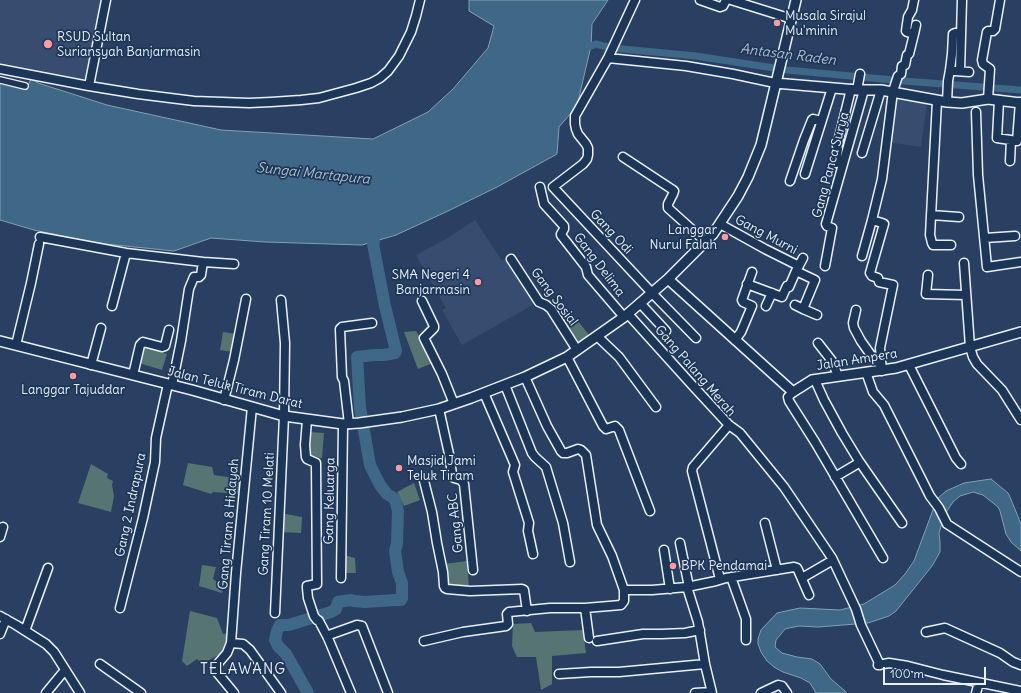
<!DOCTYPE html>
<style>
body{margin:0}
#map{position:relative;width:1021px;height:693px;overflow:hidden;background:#294062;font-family:Delius,sans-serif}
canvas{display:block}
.scale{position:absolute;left:883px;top:667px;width:103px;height:18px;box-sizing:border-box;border:2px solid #e8f1f8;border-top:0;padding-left:5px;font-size:12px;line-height:14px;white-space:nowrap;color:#e8f1f8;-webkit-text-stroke:3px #1d3557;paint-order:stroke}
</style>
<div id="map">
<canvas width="1021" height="693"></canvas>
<div class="scale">100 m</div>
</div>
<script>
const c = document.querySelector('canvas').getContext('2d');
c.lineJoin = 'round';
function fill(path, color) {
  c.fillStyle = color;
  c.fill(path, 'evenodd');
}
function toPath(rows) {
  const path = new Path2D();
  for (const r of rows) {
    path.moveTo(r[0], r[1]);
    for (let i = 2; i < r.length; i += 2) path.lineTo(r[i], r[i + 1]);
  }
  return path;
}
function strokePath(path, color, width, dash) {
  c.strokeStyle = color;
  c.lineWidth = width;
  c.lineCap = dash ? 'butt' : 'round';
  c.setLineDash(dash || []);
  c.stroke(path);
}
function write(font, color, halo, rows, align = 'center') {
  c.font = font + ' Delius,sans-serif';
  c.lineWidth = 3.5;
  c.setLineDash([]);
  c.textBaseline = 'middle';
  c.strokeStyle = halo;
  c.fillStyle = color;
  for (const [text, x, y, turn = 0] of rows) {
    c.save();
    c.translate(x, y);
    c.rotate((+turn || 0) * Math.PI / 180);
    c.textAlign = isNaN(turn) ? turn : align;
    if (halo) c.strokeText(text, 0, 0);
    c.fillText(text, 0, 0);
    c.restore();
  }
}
fill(toPath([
 [0,0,105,0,88,80,0,63],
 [893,98,927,103,921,147,887,142],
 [475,220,502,261,508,256,536,303,462,345,442,310,446,308,416,255,446,239]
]), '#374d70');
fill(toPath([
 [561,307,566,312,570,311,589,335,576,344,554,313],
 [416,331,433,363,418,369,404,332],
 [223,332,236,334,233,352,220,350],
 [145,346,167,354,162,370,139,363],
 [309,432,324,433,322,458,307,457],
 [188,463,212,467,214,475,241,479,241,494,213,492,211,494,183,485],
 [91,464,108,474,107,478,113,481,112,485,114,496,111,512,78,503],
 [414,483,420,500,404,506,397,492],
 [281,513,302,517,301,533,281,532],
 [344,555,355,558,356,573,343,573],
 [467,561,469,589,446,587,444,564],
 [202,565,216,567,213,579,223,586,222,593,199,586],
 [190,611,217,618,223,634,229,633,226,651,202,664,197,659,187,666,182,661],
 [531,623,535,632,583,630,586,653,552,656,552,684,541,690,536,657,517,657,512,646,513,624]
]), '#567472');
const water = toPath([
 [469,0,608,0,592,24,591,46,577,106,559,127,557,154,497,187,448,211,396,235,362,245,265,242,211,238,174,251,106,244,72,238,34,230,0,220,0,83,27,89,31,78,38,83,107,105,221,130,373,139,428,112,453,89,488,48,494,26,469,11,469,0],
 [991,479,1008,493,1010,497,1021,524,1021,551,1011,542,1006,534,1000,511,998,507,983,495,973,492,960,496,953,502,945,514,939,533,940,542,940,552,932,566,896,611,889,616,868,623,818,627,799,626,789,628,785,629,776,640,775,647,782,653,797,657,812,659,820,664,831,679,845,691,846,693,816,693,810,683,801,678,783,672,774,667,767,661,761,652,758,644,758,639,761,630,777,613,800,608,840,610,864,604,895,585,905,574,914,561,937,499,946,491,964,483,991,479]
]);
fill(water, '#3f6886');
strokePath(water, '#839fb4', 1);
strokePath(toPath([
 [583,44,591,46,596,44,612,48,696,56,787,70,904,81,1021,90]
]), '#3f6886', 7);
strokePath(toPath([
 [308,693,286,654,278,646,275,640,277,631,280,625,289,625,331,612,336,609,338,602,351,600,354,601,365,602,395,600,401,600,402,598,402,583,398,572,395,551,397,544,398,511,395,499,387,494,380,485,370,465,360,408,357,357,374,355,384,355,395,353,396,351,385,306,373,244,374,242,372,227]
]), '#3f6886', 12);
const pedestrian = toPath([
 [0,80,25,86]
]);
const minor = toPath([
 [635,0,608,58,575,116,575,124,576,129,578,134,586,144,588,148,588,155,587,159,583,164,553,187,652,293,696,338],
 [700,0,720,7,723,6,726,0],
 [731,0,792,19],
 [914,34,916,25],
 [608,58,686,66,733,74,775,83],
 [0,69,89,86,138,94,194,101,249,103,271,102,301,100,319,98,356,88,371,83,380,78,388,71,399,56,411,32,416,16,420,0],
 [955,71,969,72],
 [960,71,962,0],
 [89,86,106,0],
 [857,90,860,74],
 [988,99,990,69,983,64,982,60,987,32,988,31,993,31,995,29,1000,0],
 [999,100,997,138,1017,141,1020,102],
 [937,101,930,235,932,243,933,245,951,245],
 [947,102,948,81,950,70,952,54,953,35,953,34,955,33,961,34],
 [976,112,978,175,987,267,1021,262],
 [862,153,881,90],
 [623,157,673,190,674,191,673,194,668,204,668,208,706,242],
 [1010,161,1011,140],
 [836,163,838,149,837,146,851,89],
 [805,174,832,88],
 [790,181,804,140,812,120,813,119,821,121],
 [540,187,544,204,564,226,564,229,561,234,561,235,586,267,588,275,624,317],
 [931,215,959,217],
 [872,220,882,223,884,224,870,273,872,276,878,278,879,282,893,285,880,348,882,371],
 [720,224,765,249,799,266],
 [40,237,126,253,203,262,234,264],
 [985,238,1015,236],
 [862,256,872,220,882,179,893,91,898,76,901,74,902,66,905,65,907,55,909,54,914,34,907,32,906,31,908,17,912,10,914,0],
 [803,258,796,271,815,280,803,309,817,315],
 [511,259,539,302,546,305,551,309,577,350],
 [964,263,970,347,973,357,977,364,1002,390,1021,420],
 [825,266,832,228,827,226,826,224,864,90],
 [928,275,926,294,966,295],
 [747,284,782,297,787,286,789,287,796,271],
 [422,301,434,326,434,328,424,338,442,374,454,404],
 [640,303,666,331],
 [795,305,803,309],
 [112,306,126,253],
 [766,306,772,293],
 [856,310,853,323,854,328,861,341,873,358,877,362,881,364],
 [628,314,693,386,729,425,740,433,784,487,832,558,856,609,861,625,880,665],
 [597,336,619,357,656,407],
 [735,340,741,332,752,306,743,302,742,300,752,272],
 [818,343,832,361,838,376],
 [16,345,31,283,39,244],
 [567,357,603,426,606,429,615,426,619,430,650,511],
 [91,365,101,328],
 [909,365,956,458,961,464],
 [866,372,873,392,884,405,930,496,939,508,947,524,1021,572],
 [133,375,140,345,143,342,162,347,165,346,169,330],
 [815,380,824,400,842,433,859,461,857,464,835,477],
 [172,385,181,341,189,289,194,277,199,277,201,275,203,262],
 [505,385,532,453,535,457,546,467,563,523,570,562],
 [793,392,788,397,789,401,815,442,883,558],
 [484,393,515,465,513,472,529,523,528,531,533,554],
 [224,400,234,360,246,299],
 [439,409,449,454,452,474,454,478,461,480,464,484,473,570],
 [307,420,305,445,306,457,307,459,316,463,316,464,317,584,307,586,307,588,308,598,314,616,317,620,318,620,319,621,328,638,351,693],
 [349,424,344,381,342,377,340,329,342,327,372,323],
 [859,461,902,523],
 [423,477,432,512,437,543,443,572,444,586,445,588,447,589,470,591,522,589,524,590,527,611],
 [765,523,777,570],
 [0,537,3,527],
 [680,543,689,587],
 [664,550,670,589],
 [731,577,746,619,746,640],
 [341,578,343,424],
 [802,578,833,560],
 [720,579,692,471,693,467,729,425],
 [687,587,698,622,705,664,712,693],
 [624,590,652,590,687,587,716,581,726,578,794,567,797,568,798,570,809,595],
 [120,608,143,518,155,462,156,438,168,384],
 [585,608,589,638],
 [275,613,284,416,285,343,281,300],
 [0,616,16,625,46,644,54,652,80,693],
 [25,631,48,568],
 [926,632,945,628,1000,653,1013,662,1021,665],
 [0,634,6,619],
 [328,638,329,635,357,625,362,626,388,693],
 [424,641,463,632,506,626,508,624,507,614,509,612,550,608,585,608,621,605,624,601,624,590,612,556,597,525,586,455,581,450,578,449,567,453,563,453,561,451,547,426,525,377],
 [597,641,643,634,662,634,685,633,700,630],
 [231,643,243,644,250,650,281,693],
 [100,664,141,693],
 [878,665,889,663,908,666,943,675,1021,691],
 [559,674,591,672,619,672,705,664],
 [46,693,65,670],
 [234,693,215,670,215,667,227,653,231,643,236,573,252,407],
 [695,693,711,692],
 [761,693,778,685,782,686,787,693],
 [976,693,979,683]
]);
const tertiary = toPath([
 [775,83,857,90,881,90,947,102,962,103,988,99,1021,103],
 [668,279,793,392,812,380,896,368,1021,332],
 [0,341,192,390,284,416,343,424,359,423,402,417,439,409,471,398,525,377,567,357,624,317,668,279,713,234,738,196,748,177,761,145,796,0]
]);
strokePath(pedestrian, '#e8f1f8', 8);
strokePath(minor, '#e8f1f8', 11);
strokePath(tertiary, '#e8f1f8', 12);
strokePath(pedestrian, '#1d3557', 5.5);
strokePath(minor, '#1d3557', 8);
strokePath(tertiary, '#1d3557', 9);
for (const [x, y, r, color] of [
 [777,23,4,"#ff9aa2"],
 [48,44,5,"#ff9aa2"],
 [725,237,4,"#ff9aa2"],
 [478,282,4,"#ff9aa2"],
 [73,376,4,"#ff9aa2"],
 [399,468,4,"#ff9aa2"],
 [673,566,4,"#ff9aa2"]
]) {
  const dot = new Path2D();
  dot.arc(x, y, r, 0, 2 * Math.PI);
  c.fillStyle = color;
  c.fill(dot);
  strokePath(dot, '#1d3557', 1.5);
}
write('13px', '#e8f1f8', '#1d3557', [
 ["Musala Sirajul",785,16],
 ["Mu'minin",785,31],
 ["RSUD Sultan",57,37],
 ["Suriansyah Banjarmasin",57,52],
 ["Langgar",717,230,"right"],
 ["Nurul Falah",717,245,"right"],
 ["SMA Negeri 4",470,275,"right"],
 ["Banjarmasin",470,290,"right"],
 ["Langgar Tajuddar",73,390,"center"],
 ["Masjid Jami",407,461],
 ["Teluk Tiram",407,476],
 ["BPK Pendamai",681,566]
], 'left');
write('13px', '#e8f1f8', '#1d3557', [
 ["Gang Panca Surya",831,165,-75],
 ["Gang Odi",611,232,47],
 ["Gang Murni",766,235,28],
 ["Gang Delima",599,265,53],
 ["Gang Sosial",554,297,53],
 ["Jalan Ampera",857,360,-9],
 ["Gang Palang Merah",695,371,49],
 ["Jalan Teluk Tiram Darat",235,388,14],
 ["Gang Keluarga",330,501,-89],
 ["Gang 2 Indrapura",131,505,-78],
 ["Gang Tiram 10 Melati",267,514,-87],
 ["Gang ABC",456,523,-96],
 ["Gang Tiram 8 Hidayah",229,524,-85]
]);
write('italic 14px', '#adc1d0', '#1d3557', [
 ["Antasan Raden",788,55,7],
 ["Sungai Martapura",313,174,6]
]);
c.letterSpacing = '1px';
write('15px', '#e8f1f8', '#1d3557', [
 ["TELAWANG",243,670]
]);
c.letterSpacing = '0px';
</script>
